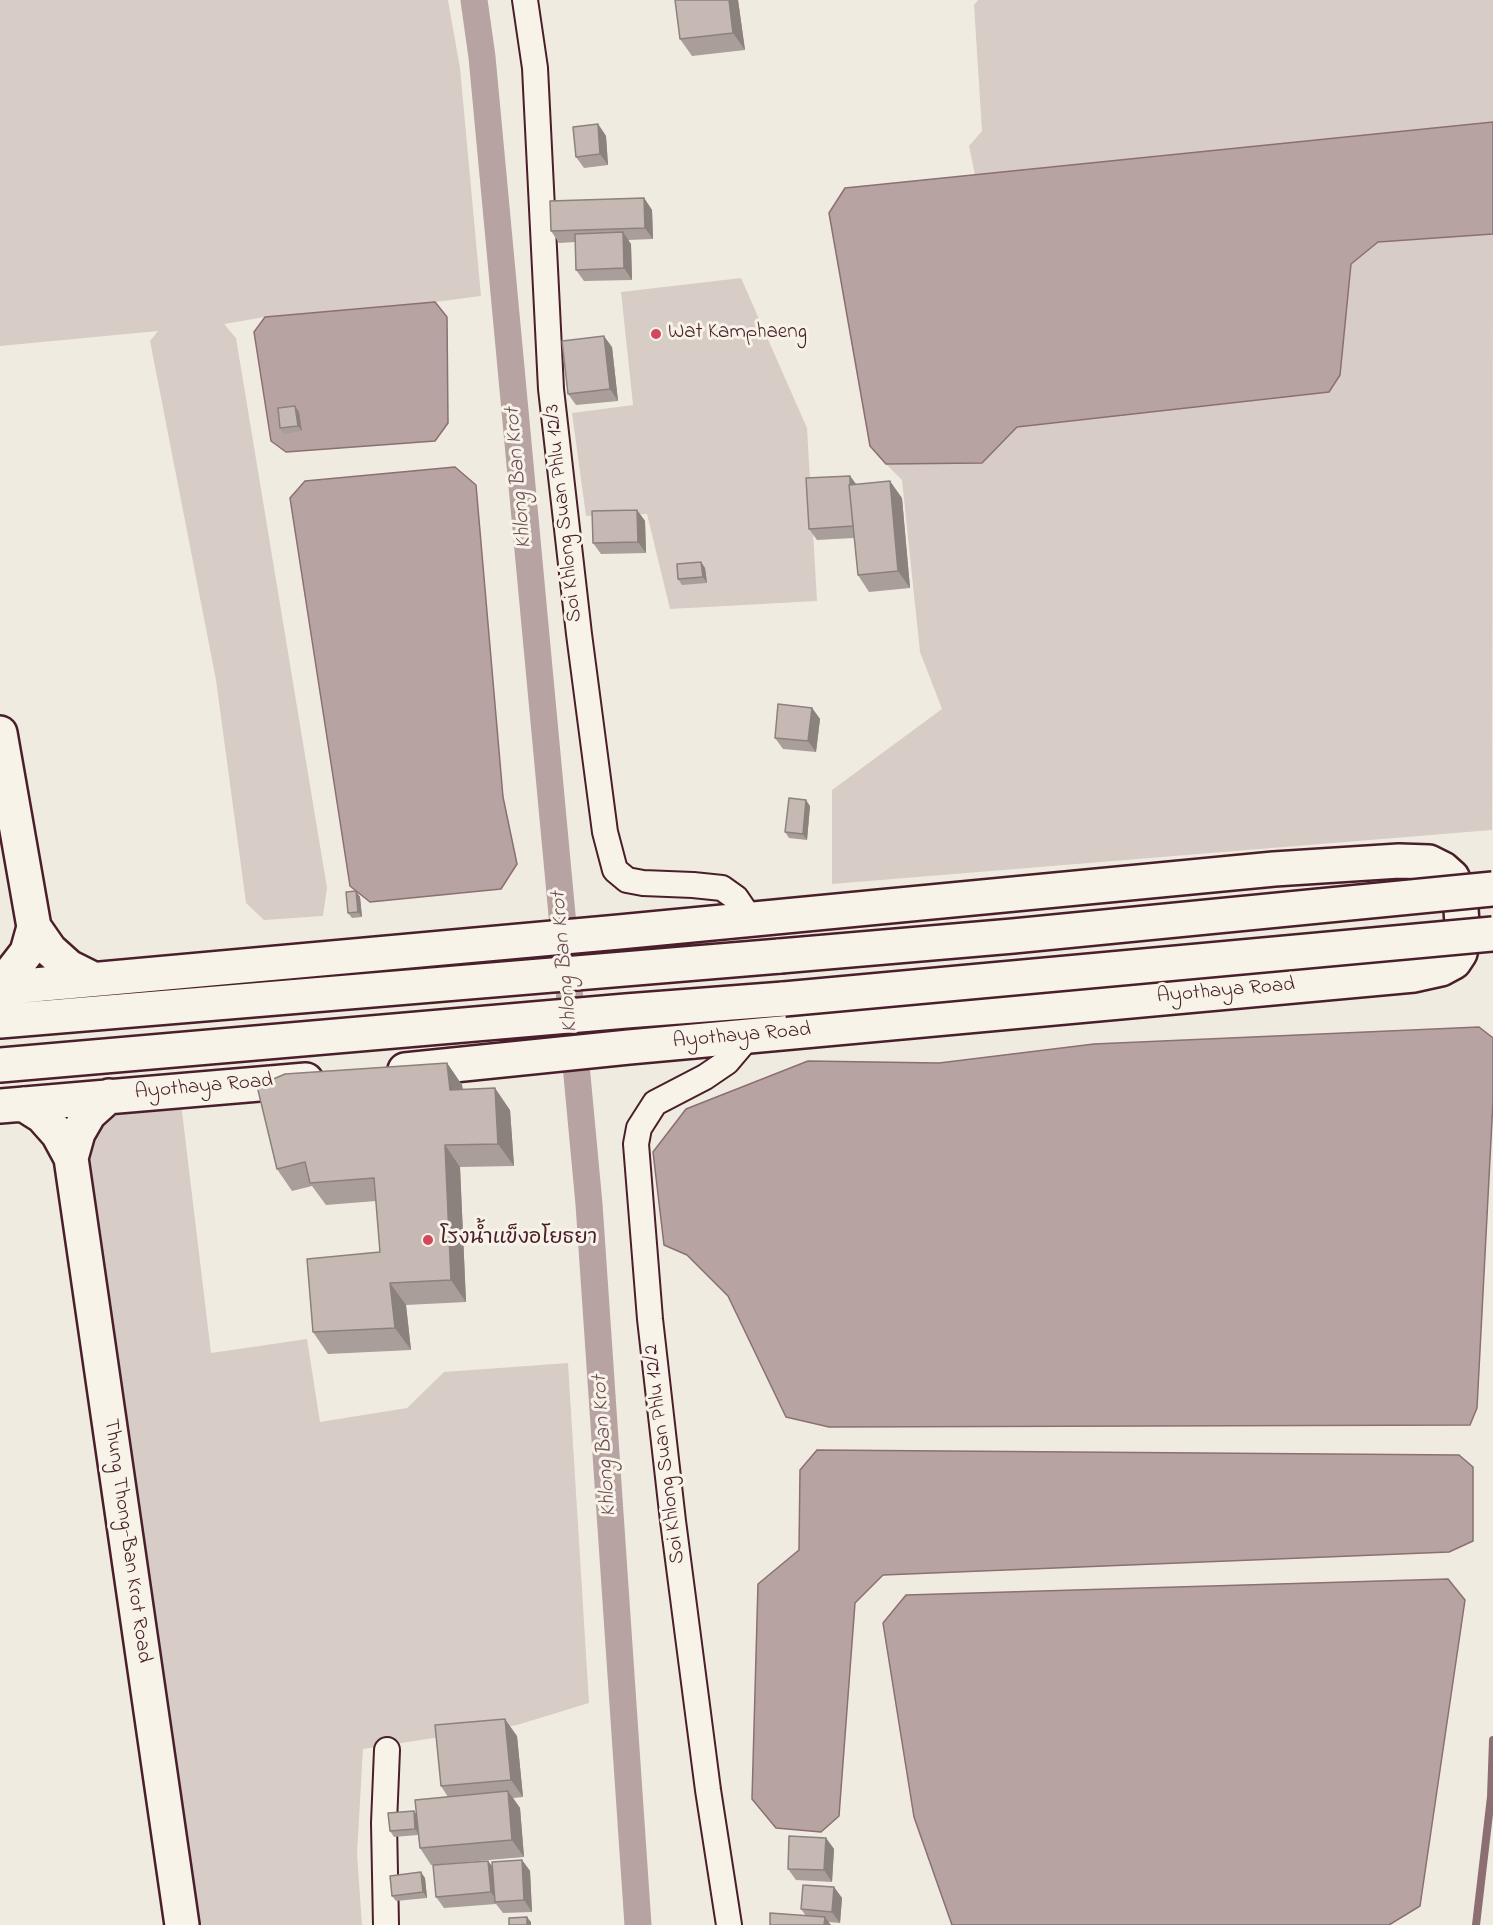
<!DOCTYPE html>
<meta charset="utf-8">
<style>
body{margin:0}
canvas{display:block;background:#f0ebe0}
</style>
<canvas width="1493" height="1925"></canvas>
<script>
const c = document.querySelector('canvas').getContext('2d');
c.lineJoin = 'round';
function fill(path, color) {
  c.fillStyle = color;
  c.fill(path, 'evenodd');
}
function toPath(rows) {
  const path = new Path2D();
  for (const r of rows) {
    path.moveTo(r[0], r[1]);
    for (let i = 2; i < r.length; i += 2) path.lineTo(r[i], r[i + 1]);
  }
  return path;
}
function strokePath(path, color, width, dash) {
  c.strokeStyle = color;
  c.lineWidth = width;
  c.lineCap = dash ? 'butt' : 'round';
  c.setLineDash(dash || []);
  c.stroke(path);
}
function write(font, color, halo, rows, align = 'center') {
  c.font = font + ' "Indie Flower","Playpen Sans Thai",sans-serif';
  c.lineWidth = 6;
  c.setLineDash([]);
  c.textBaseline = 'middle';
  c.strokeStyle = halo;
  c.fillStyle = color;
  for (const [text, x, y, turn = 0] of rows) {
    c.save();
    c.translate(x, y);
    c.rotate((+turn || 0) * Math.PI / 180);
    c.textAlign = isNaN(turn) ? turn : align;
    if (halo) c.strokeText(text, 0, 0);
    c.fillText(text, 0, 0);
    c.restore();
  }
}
fill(toPath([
 [0,0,448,0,460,68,481,296,435,302,265,317,224,324,236,338,327,888,323,916,264,920,246,903,216,680,150,341,158,331,0,346],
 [978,0,1493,0,1493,122,975,175,969,146,982,131,974,5],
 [1493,234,1492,830,832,884,832,790,942,709,920,652,902,480,886,464,982,463,1016,427,1340,375,1351,264,1377,242],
 [741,278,807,428,817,601,670,609,647,514,586,516,572,413,633,405,621,292],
 [181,1103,211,1353,307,1339,320,1422,407,1408,444,1372,568,1363,589,1703,517,1725,363,1749,357,1854,362,1925,190,1925,85,1160,93,1137,115,1113,132,1107]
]), '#d8cdc6');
const water = toPath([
 [1493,122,1493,234,1378,242,1351,264,1340,375,1329,392,1017,427,982,463,886,464,870,446,829,213,845,188,1493,122],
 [435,302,447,317,448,423,435,441,286,452,271,441,254,332,265,317,435,302],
 [455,467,476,485,503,797,517,864,501,889,370,902,350,886,290,498,305,481,455,467],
 [1479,1027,1493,1038,1493,1101,1477,1408,1470,1425,829,1427,786,1417,728,1296,687,1255,664,1245,653,1152,686,1109,808,1061,939,1063,1094,1044,1479,1027],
 [817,1450,1459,1455,1473,1467,1473,1541,1449,1552,883,1575,855,1603,839,1816,821,1832,776,1828,752,1799,758,1584,799,1550,800,1470,817,1450],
 [1448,1579,1465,1600,1420,1906,1389,1925,952,1925,914,1817,883,1623,906,1595,1448,1579]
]);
fill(water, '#b7a4a2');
strokePath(water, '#8b6f72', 1.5);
strokePath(toPath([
 [1476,1925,1491,1797,1493,1740]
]), '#8b6f72', 8);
strokePath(toPath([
 [474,0,482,57,589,1204,638,1925]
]), '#b7a4a2', 27);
const street = toPath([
 [525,0,535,68,551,389,579,634,605,832,615,870,627,880,643,883,693,885,722,888,736,898,751,920],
 [386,1925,384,1823,387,1750],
 [729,1925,708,1790,673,1521,650,1319,636,1144,639,1128,655,1103,705,1077,727,1062,749,1036]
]);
const secondary = toPath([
 [0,733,34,927,50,950,69,967,93,979],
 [0,981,10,974,27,952,34,927],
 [0,988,619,932,1274,869,1399,861,1429,862,1443,869,1452,877,1460,895,1463,938,1460,953,1454,962,1441,969,1414,975,629,1047,405,1070],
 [0,1021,780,956],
 [0,1065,626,1011,784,999],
 [23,1104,42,1116,58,1134,71,1158,182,1925],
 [0,1106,306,1080],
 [71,1158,78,1133,89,1114,109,1096]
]);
strokePath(street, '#4a1f2b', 28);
strokePath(secondary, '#4a1f2b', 38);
strokePath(street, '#f7f3e8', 24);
strokePath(secondary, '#f7f3e8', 33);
const secondaryBridge = toPath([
 [780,956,1013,936,1493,889],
 [784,999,1493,934]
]);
strokePath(secondaryBridge, '#4a1f2b', 38, []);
strokePath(secondaryBridge, '#f7f3e8', 33);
fill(toPath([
 [738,0,745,50,692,56,680,39],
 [598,124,606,136,608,165,584,168,576,157],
 [644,198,652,210,653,239,628,240,631,244,632,280,584,281,576,270,575,242,559,243,551,231],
 [612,347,618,401,576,405,568,394],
 [295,406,299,412,302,431,284,434,280,428],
 [850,476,856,484,902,498,910,588,869,592,858,575,854,538,817,540,809,529],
 [637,510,645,521,646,553,601,554,593,543],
 [701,562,705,568,707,583,682,585,678,579],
 [812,708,820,719,816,752,783,749,775,738],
 [810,806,807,840,789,838,785,832],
 [356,891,360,897,362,917,352,918,348,913],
 [447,1063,462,1085,463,1089,510,1110,514,1166,460,1167,466,1302,406,1305,411,1350,328,1354,313,1332,380,1252,376,1201,326,1205,312,1186,292,1191,277,1169],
 [517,1736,523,1797,513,1798,520,1808,524,1857,431,1865,420,1848,418,1835,394,1837,390,1831,417,1814,448,1797,441,1786],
 [826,1838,834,1849,832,1882,796,1880,788,1869],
 [522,1860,530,1871,532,1912,503,1913,496,1904,444,1908,436,1897,488,1861,493,1867],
 [425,1878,427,1898,396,1901,392,1896],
 [834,1887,842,1898,840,1923,829,1922,806,1916,801,1909]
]), '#aa9e9a');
fill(toPath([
 [729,0,738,0,745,50,733,33],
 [598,124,606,136,608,165,600,154],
 [644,198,652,210,653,239,645,228],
 [623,232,631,244,632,280,624,268],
 [604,336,612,347,618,401,610,389],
 [295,406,299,412,302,431,298,426],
 [850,476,858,487,853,526],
 [890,481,902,498,910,588,898,571],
 [637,510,645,521,646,553,638,542],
 [701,562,705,568,707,583,703,577],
 [812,708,820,719,816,752,808,741],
 [806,800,810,806,807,840,803,834],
 [356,891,360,897,362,917,358,912],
 [447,1063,462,1085,465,1112,450,1090],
 [495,1088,510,1110,514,1166,498,1144],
 [445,1145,460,1167,466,1302,451,1280],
 [390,1283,406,1305,411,1350,395,1328],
 [505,1719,517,1736,523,1797,511,1780],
 [508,1791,520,1808,524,1857,512,1840],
 [414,1811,418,1816,419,1834,415,1829],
 [826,1838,834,1849,832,1882,824,1870],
 [522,1860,530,1871,532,1912,524,1900],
 [488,1861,496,1872,497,1901,491,1892],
 [421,1872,425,1878,427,1898,423,1892],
 [834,1887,842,1898,840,1923,832,1912],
 [527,1917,531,1922,531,1925,527,1925],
 [825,1917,831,1925,824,1925]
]), '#8b817d');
const building = toPath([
 [675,0,729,0,733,33,680,39,675,0],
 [598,124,600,154,576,157,573,127,598,124],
 [644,198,645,228,551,231,550,201,644,198],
 [623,232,624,268,576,270,575,234,623,232],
 [604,336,610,389,568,394,562,341,604,336],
 [295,406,298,426,280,428,278,408,295,406],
 [850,476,850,485,849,485,853,526,809,529,806,478,850,476],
 [890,481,898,571,858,575,849,485,890,481],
 [637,510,638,542,593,543,592,511,637,510],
 [701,562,703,577,678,579,677,564,701,562],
 [778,704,812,708,808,741,775,738,778,704],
 [789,798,806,800,803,834,785,832,789,798],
 [356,891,358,912,348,913,346,892,356,891],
 [447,1063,450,1090,495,1088,498,1144,445,1145,451,1280,390,1283,395,1328,313,1332,307,1259,380,1252,374,1178,310,1183,305,1162,277,1169,257,1086,285,1074,447,1063],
 [505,1719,511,1780,441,1786,435,1725,505,1719],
 [508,1791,512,1840,420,1848,415,1800,508,1791],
 [414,1811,415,1829,390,1831,388,1813,414,1811],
 [789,1836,826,1838,824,1870,788,1869,789,1836],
 [522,1860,524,1900,495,1902,492,1862,522,1860],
 [488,1861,491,1892,436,1897,433,1865,488,1861],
 [421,1872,423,1892,392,1896,390,1876,421,1872],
 [803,1885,834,1887,832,1912,801,1909,803,1885],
 [770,1913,825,1917,824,1925,770,1925,770,1913],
 [527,1917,527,1925,509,1925,509,1918,527,1917]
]);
fill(building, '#c6b8b3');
strokePath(building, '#8b817d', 1.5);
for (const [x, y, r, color] of [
 [656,334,6,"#d1495b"],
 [428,1240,6,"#d1495b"]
]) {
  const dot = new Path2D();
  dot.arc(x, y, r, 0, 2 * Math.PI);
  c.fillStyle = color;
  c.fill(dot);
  strokePath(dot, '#f7f3e8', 2);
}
write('21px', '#4a1f2b', '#f7f3e8', [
 ["Wat Kamphaeng",668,334],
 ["โรงน้ำแข็งอโยธยา",440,1240]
], 'left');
write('21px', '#4a1f2b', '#f7f3e8', [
 ["Soi Khlong Suan Phlu 12/3",565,513,-96],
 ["Ayothaya Road",1226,992,-5],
 ["Ayothaya Road",742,1037,-5],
 ["Ayothaya Road",204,1088,-5],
 ["Soi Khlong Suan Phlu 12/2",666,1454,-97],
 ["Thung Thong-Ban Krot Road",126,1541,82]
]);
write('italic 22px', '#704e55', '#f7f3e8', [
 ["Khlong Ban Krot",520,478,-95],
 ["Khlong Ban Krot",566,962,-95],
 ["Khlong Ban Krot",606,1446,-94]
]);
</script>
